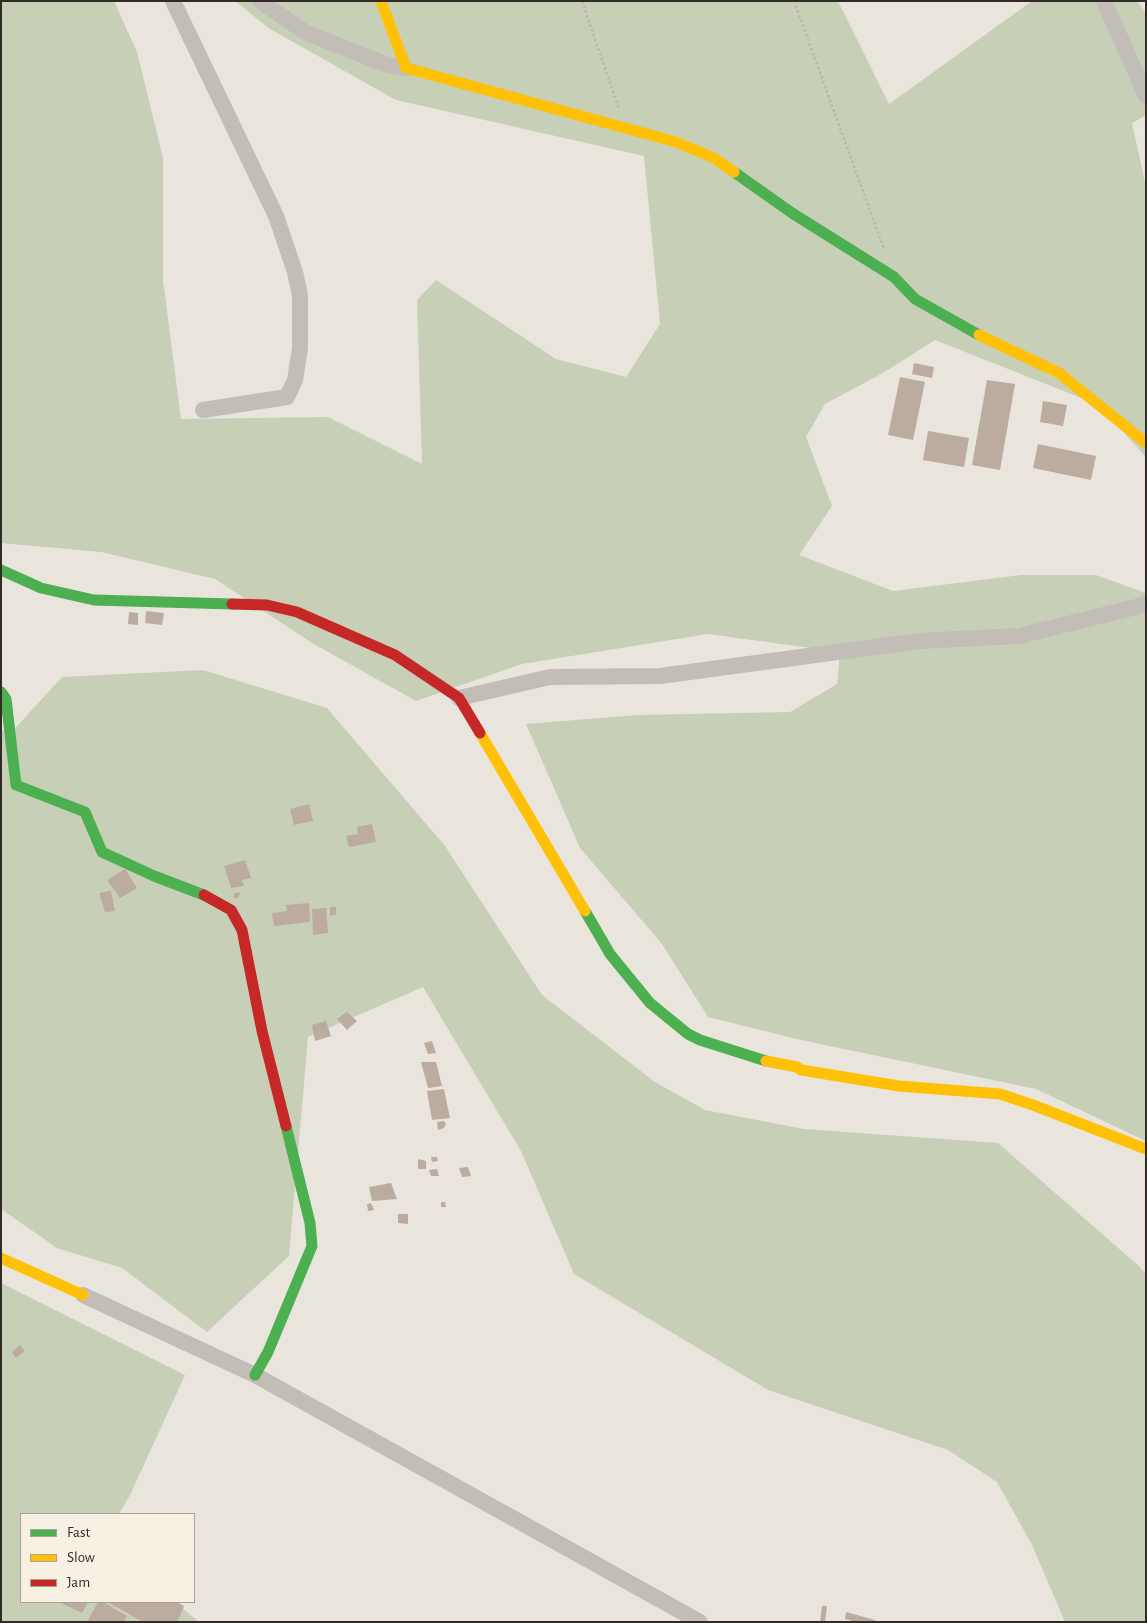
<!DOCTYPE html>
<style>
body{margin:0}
#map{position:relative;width:1147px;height:1623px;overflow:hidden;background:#e9e5dd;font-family:"Alegreya Sans",sans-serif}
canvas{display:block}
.frame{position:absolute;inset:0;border:2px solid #322b25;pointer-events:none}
.legend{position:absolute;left:20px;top:1513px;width:175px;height:90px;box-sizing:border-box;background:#f7f0e3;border:1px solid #a8a197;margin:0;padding:6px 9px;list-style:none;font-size:15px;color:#322b25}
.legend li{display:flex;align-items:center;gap:10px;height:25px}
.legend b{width:25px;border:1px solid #a8a197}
</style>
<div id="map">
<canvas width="1147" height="1623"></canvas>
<div class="frame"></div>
<ul class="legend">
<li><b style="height:6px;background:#4caf50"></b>Fast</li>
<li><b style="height:6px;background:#ffc107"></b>Slow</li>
<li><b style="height:6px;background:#c62828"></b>Jam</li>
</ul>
</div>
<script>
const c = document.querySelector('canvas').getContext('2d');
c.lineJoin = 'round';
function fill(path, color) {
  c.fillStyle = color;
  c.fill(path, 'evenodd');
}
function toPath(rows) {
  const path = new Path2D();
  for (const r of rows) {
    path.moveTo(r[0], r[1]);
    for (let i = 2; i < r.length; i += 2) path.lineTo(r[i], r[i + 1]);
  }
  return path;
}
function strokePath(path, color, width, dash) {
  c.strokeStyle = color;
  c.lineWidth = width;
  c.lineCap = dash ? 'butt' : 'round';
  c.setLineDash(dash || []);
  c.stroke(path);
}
fill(toPath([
 [1,1,114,1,137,52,163,158,163,280,181,419,328,417,422,464,417,300,436,280,556,359,626,377,660,324,644,156,396,100,270,29,235,1,838,1,889,104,1032,1,1137,1,1146,13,1146,115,1132,123,1146,187,1146,457,1099,405,935,340,883,373,825,404,806,437,832,506,799,555,893,591,1021,575,1096,575,1146,593,1146,1141,1036,1089,801,1040,708,1017,662,944,580,848,526,724,637,715,790,712,837,684,840,652,708,634,522,664,416,701,312,643,215,579,101,552,1,543],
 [203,670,327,708,445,846,542,995,655,1082,705,1110,804,1129,998,1143,1140,1267,1146,1274,1146,1622,1065,1622,1032,1545,997,1482,948,1450,768,1390,574,1274,521,1151,423,987,308,1037,289,1256,207,1332,122,1268,57,1248,1,1209,1,729,9,735,62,677],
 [1,1283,185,1375,130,1495,119,1514,21,1514,21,1602,175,1602,199,1622,1,1622]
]), '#c8cfb7');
fill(toPath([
 [914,363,934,367,932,378,912,374],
 [900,377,925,382,913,440,888,435],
 [987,380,1015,384,1000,470,972,465],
 [1043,401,1067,405,1063,426,1040,422],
 [928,431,969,438,964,467,923,460],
 [1038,444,1096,456,1091,480,1033,468],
 [146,611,164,613,162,625,145,623],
 [129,612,138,613,138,625,128,624],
 [309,804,313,821,294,825,290,809],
 [372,824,376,842,349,847,346,836,358,834,357,827],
 [245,860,251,878,242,880,244,886,231,888,224,866],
 [125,869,137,888,120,898,107,880],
 [111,891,115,911,105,912,99,893],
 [240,892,239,897,234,898,234,893],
 [309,903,310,922,274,926,272,913,287,911,286,905],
 [330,907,336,907,336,915,330,916],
 [326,908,328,933,313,935,312,909],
 [347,1012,357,1021,347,1030,337,1019],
 [326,1021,331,1036,315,1041,312,1025],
 [432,1041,436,1053,428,1054,424,1043],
 [421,1062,436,1062,442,1086,428,1088],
 [444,1089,450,1118,432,1120,427,1091],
 [444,1121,446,1124,444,1128,438,1130,437,1122],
 [431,1157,437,1157,438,1161,432,1162],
 [418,1159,426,1161,426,1169,418,1169],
 [468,1167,471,1176,462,1177,459,1168],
 [437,1169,439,1176,431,1176,429,1170],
 [391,1183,397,1199,372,1201,369,1187],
 [441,1202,445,1202,446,1207,441,1207],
 [371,1203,374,1210,368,1211,367,1204],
 [398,1214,408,1214,408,1224,398,1223],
 [20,1345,25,1351,16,1358,12,1352],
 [59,1602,88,1602,82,1613],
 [98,1602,103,1602,127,1616,124,1622,87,1622],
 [108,1602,177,1602,184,1606,177,1622,143,1622],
 [822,1606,827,1606,825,1622,820,1622],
 [846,1612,875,1620,875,1622,856,1622,845,1619]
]), '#bcab9f');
strokePath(toPath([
 [582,1,619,109],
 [794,1,884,249]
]), '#bbb6af', 2.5, [2.5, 2.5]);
strokePath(toPath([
 [173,1,276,216,295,272,300,295,300,348,295,380,287,397,203,410],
 [260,1,305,32,385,64,406,68],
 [1104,1,1146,96],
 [459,698,550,677,660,676,919,641,1019,636,1136,607,1146,603],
 [83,1295,255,1375,700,1622]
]), '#c2bdb6', 16);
strokePath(toPath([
 [734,172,792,213,894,277,915,299,979,335],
 [1,570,41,588,94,600,232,604],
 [1,692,6,699,16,785,85,812,102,852,154,876,204,895],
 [585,911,610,954,650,1003,688,1034,700,1040,766,1061],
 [255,1375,268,1352,312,1246,310,1223,286,1126]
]), '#4caf50', 11);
strokePath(toPath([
 [381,1,406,68,676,142,714,158,734,172],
 [979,335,1059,373,1146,443],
 [480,733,585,911],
 [766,1061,797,1067,801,1070,899,1086,1000,1094,1033,1105,1146,1149],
 [1,1258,83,1295]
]), '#ffc107', 11);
strokePath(toPath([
 [232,604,267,605,297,612,395,655,459,698,480,733],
 [204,895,231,910,242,930,262,1031,286,1126]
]), '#c62828', 11);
</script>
